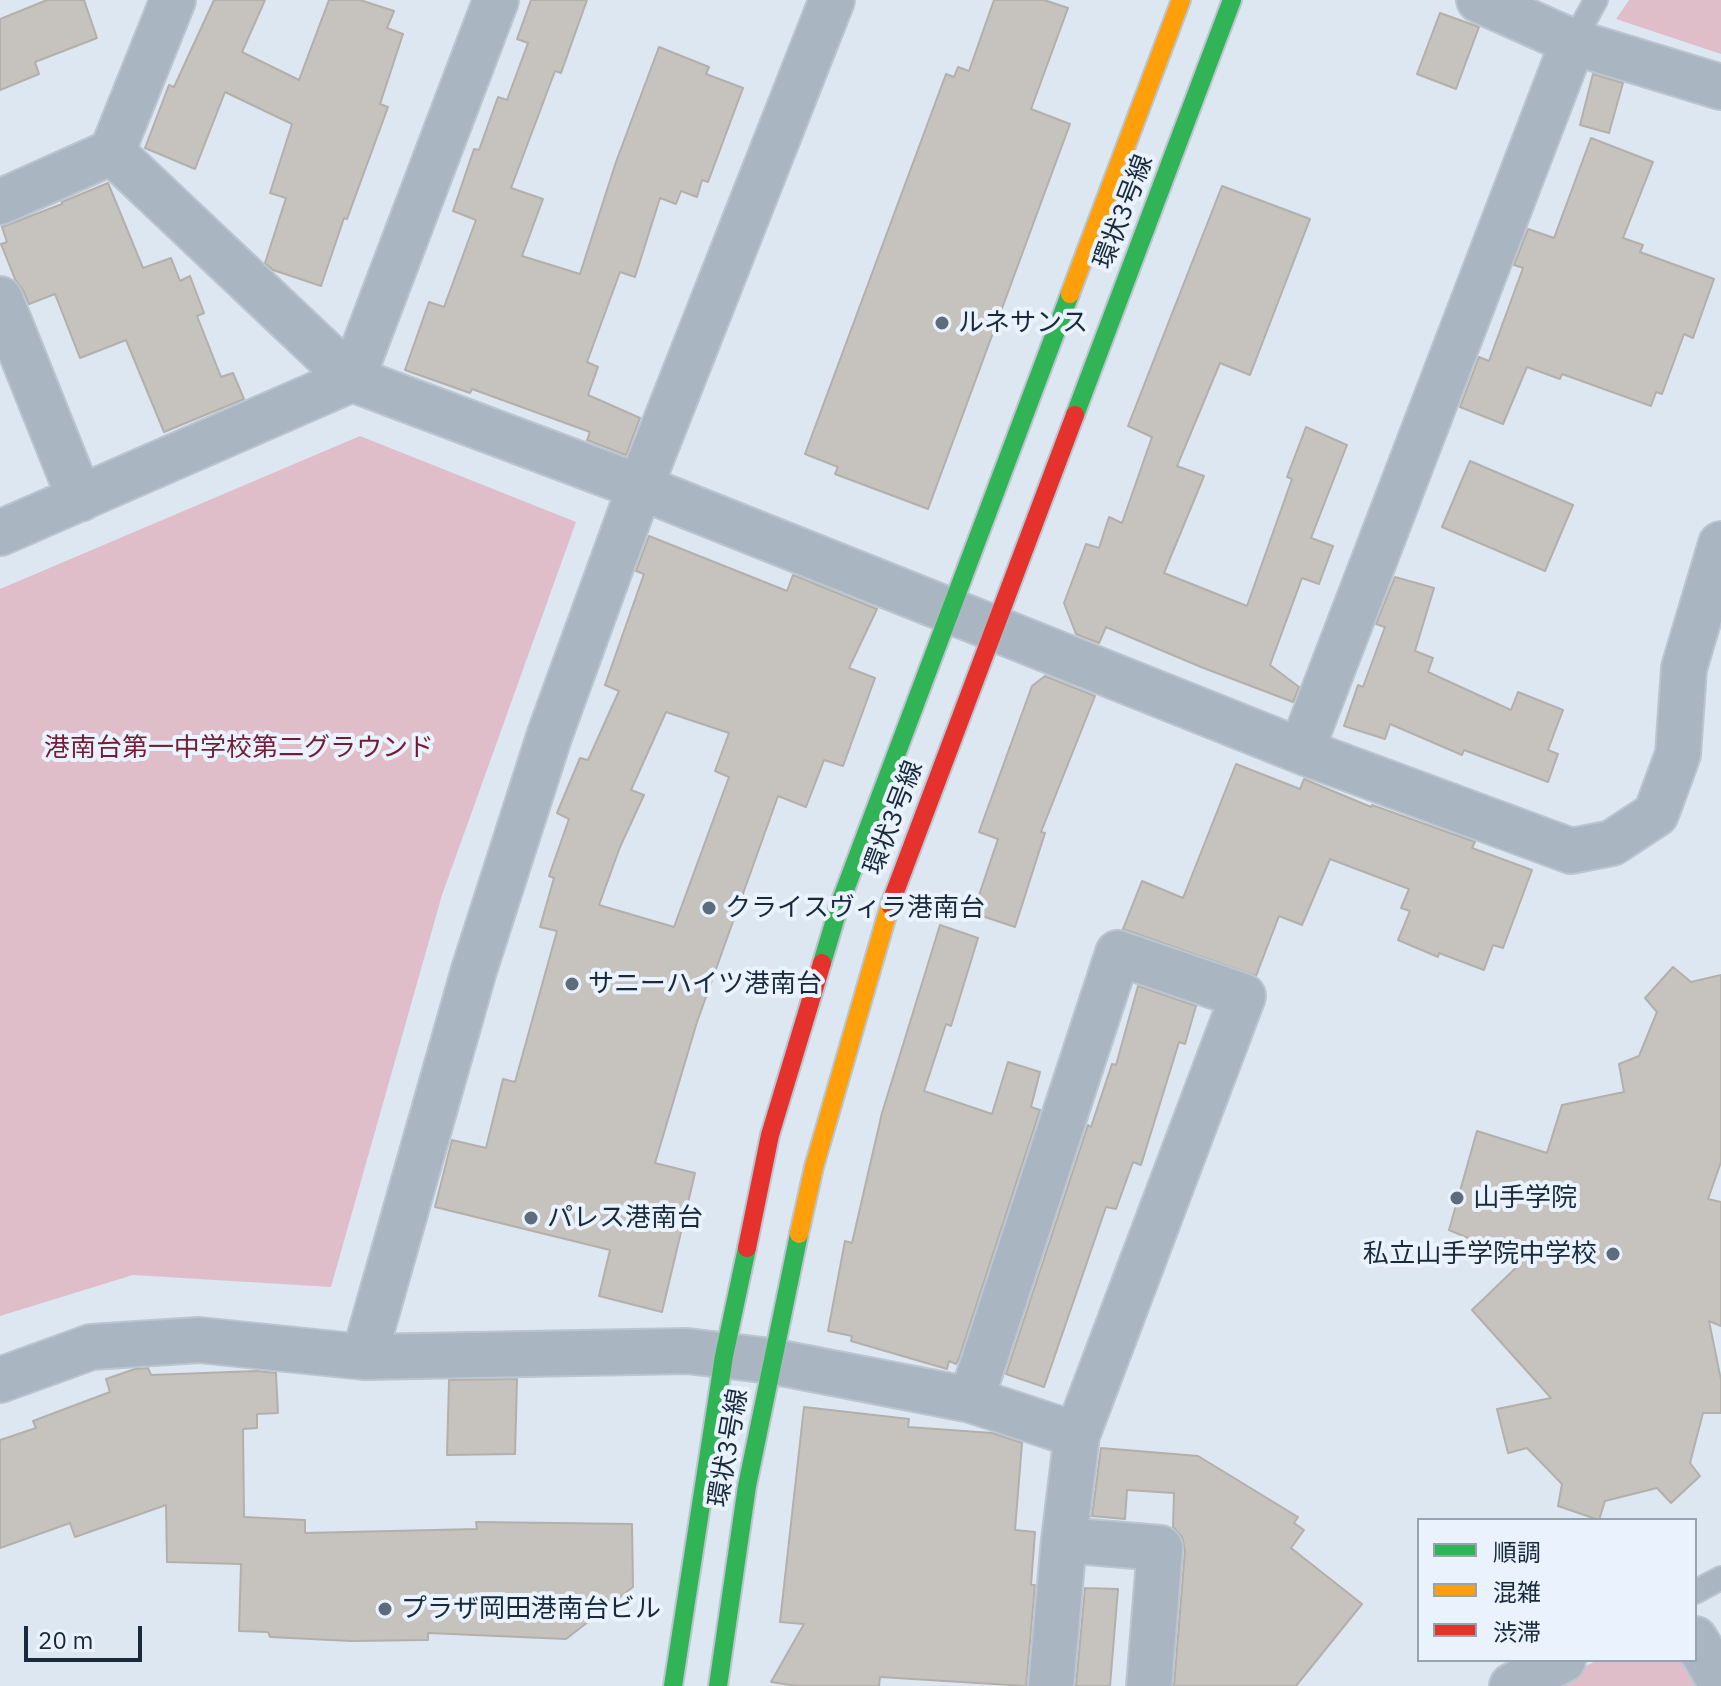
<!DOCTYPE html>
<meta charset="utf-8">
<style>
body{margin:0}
#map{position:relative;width:1721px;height:1686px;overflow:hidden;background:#dce7f2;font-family:"IBM Plex Sans","Noto Sans JP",sans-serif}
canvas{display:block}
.legend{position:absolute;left:1417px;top:1518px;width:280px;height:144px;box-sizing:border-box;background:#eaf3fd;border:2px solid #96a3b0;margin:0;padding:10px 14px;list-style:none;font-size:24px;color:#182a3c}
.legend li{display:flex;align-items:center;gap:16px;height:40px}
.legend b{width:40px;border:2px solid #96a3b0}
.scale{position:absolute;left:24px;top:1626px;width:118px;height:36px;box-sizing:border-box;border:4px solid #182a3c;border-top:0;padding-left:10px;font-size:24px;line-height:28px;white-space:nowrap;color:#182a3c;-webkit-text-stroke:6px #eaf3fd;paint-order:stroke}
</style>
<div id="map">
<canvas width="1721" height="1686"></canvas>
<ul class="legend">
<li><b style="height:10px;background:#30b455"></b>順調</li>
<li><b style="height:10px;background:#ff9f0a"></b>混雑</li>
<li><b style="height:10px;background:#e5322d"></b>渋滞</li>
</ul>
<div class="scale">20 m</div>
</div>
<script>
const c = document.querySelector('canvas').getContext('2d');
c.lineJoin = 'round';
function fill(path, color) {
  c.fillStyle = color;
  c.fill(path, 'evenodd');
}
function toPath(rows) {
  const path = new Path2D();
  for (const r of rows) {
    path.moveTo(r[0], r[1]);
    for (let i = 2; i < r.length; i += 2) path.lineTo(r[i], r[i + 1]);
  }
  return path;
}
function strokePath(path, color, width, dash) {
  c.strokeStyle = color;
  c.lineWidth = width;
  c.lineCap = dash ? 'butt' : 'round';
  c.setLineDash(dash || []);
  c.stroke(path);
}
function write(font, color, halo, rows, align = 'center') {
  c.font = font + ' "IBM Plex Sans","Noto Sans JP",sans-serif';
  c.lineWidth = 8;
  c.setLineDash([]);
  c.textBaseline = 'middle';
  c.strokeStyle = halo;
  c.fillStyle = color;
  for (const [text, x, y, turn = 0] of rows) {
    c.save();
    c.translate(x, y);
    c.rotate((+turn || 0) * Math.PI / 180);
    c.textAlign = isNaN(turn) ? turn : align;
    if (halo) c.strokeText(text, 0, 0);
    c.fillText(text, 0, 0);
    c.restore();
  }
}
fill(toPath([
 [1629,0,1721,0,1721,54,1616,19],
 [360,436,576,522,442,895,331,1287,133,1275,0,1316,0,589],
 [1598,1660,1690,1660,1704,1686,1545,1686]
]), '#e0bec9');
const building = toPath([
 [47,0,84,0,97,38,35,62,39,74,0,90,0,19,47,0],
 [214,0,265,0,242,52,299,80,329,0,360,0,394,11,387,28,403,34,380,104,388,107,347,219,344,218,321,286,273,270,265,263,286,198,270,193,292,124,225,92,195,169,145,148,169,85,174,87,214,0],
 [531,0,587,0,561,73,555,71,511,188,543,199,522,256,580,274,616,162,659,47,709,67,706,74,743,88,708,182,702,180,697,197,681,191,676,204,660,198,635,277,620,272,587,362,598,367,588,395,640,418,626,455,587,440,590,432,472,389,470,393,405,370,429,302,444,307,476,220,453,211,474,149,479,150,498,97,507,100,528,43,517,39,531,0],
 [994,0,1044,0,1068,8,1031,109,1070,124,928,509,835,474,838,467,805,454,946,74,954,77,958,67,969,71,994,0],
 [1440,13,1479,27,1456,89,1417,74,1440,13],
 [1593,74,1623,83,1609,133,1580,125,1593,74],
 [1591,138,1653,162,1623,238,1643,245,1640,252,1714,279,1693,338,1684,334,1662,394,1656,392,1651,406,1562,374,1560,379,1527,367,1503,424,1460,407,1479,357,1489,361,1523,268,1514,265,1528,229,1554,238,1591,138],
 [108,183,143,268,171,258,180,281,190,276,204,313,197,316,221,377,233,373,244,399,164,432,126,340,80,358,55,294,29,304,23,290,15,279,1,244,7,242,2,227,62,204,62,202,108,183],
 [1222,186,1310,219,1250,375,1220,363,1177,466,1204,476,1164,573,1247,606,1292,479,1287,477,1306,427,1347,445,1311,538,1333,546,1319,584,1302,578,1270,665,1299,687,1293,702,1201,667,1106,627,1099,643,1076,634,1064,603,1086,544,1099,548,1109,517,1122,523,1152,437,1128,426,1222,186],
 [1470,461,1573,505,1545,571,1442,527,1470,461],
 [649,536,787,591,793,575,877,609,849,668,875,678,843,766,824,760,806,807,778,796,697,1022,655,1163,695,1173,662,1312,599,1296,610,1250,435,1207,452,1140,486,1148,503,1079,515,1082,557,931,540,927,554,878,549,876,569,819,557,813,580,758,588,760,619,691,605,685,644,574,636,571,649,536],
 [666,712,729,733,715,771,729,777,674,927,599,905,620,847,644,795,631,790,666,712],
 [1395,577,1434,588,1415,651,1433,658,1428,672,1511,710,1518,692,1563,710,1548,750,1558,754,1548,782,1464,750,1462,755,1390,724,1385,739,1344,726,1358,685,1363,687,1385,627,1376,624,1395,577],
 [1045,676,1095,696,1041,832,1045,833,1015,927,973,913,998,839,979,832,1032,686,1045,676],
 [1236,764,1300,789,1304,779,1371,807,1372,805,1475,842,1472,848,1532,870,1503,948,1493,945,1484,970,1439,953,1438,957,1398,940,1410,911,1401,908,1409,889,1330,859,1302,925,1279,916,1256,976,1123,929,1142,881,1183,898,1236,764],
 [940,925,978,938,951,1026,946,1024,924,1091,992,1114,1008,1062,1040,1072,1031,1107,1040,1110,959,1358,956,1364,949,1361,947,1369,851,1341,852,1336,828,1331,845,1241,852,1243,882,1113,940,925],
 [1673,967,1691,982,1721,975,1721,1162,1708,1199,1721,1202,1721,1326,1709,1321,1721,1380,1721,1413,1703,1413,1690,1463,1700,1476,1671,1503,1657,1488,1605,1501,1599,1520,1558,1506,1562,1484,1527,1448,1508,1453,1497,1409,1551,1398,1472,1310,1523,1261,1449,1230,1477,1131,1547,1153,1562,1105,1624,1092,1619,1064,1639,1056,1657,1012,1645,998,1673,967],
 [1138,986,1196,1006,1185,1044,1179,1042,1141,1165,1133,1162,1116,1209,1106,1207,1044,1387,1006,1374,1088,1125,1091,1127,1112,1064,1116,1065,1138,986],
 [148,1368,151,1375,257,1371,276,1373,278,1413,257,1414,257,1428,243,1429,244,1517,305,1520,305,1533,477,1529,476,1522,632,1524,633,1587,566,1639,428,1633,428,1640,351,1641,270,1637,268,1632,239,1631,241,1564,167,1562,166,1505,75,1537,70,1523,0,1548,0,1440,36,1428,33,1421,110,1392,106,1379,135,1369,148,1368],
 [517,1379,515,1454,447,1455,449,1380,517,1379],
 [804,1407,909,1419,908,1427,992,1433,1022,1443,1015,1530,1035,1532,1031,1585,1035,1585,1026,1686,880,1677,879,1686,796,1686,771,1682,804,1624,780,1622,804,1407],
 [1101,1448,1198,1456,1298,1517,1294,1523,1304,1530,1291,1548,1362,1604,1296,1686,1174,1686,1185,1550,1182,1537,1173,1527,1174,1493,1127,1490,1125,1519,1092,1516,1101,1448],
 [1085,1588,1118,1589,1110,1686,1076,1686,1085,1588]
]);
fill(building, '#c6c3be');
strokePath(building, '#b3afab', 2);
const lane = toPath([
 [1573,42,1596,0],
 [1695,1592,1721,1578]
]);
const street = toPath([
 [1479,0,1573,42,1721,87],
 [112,152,173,0],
 [0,202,112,152,352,379,640,487,1301,751,1571,851,1612,843,1656,814,1678,754,1684,668,1721,544],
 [0,299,80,499],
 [0,533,352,379,496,0],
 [1301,751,1573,42],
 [364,1357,474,970,550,734,640,487,832,0],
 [0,1380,91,1347,199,1340,364,1357,687,1351,771,1361,971,1400,1077,1435,1064,1540,1051,1686],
 [971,1400,1118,953,1243,996,1077,1435],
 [1064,1540,1160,1548,1149,1686],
 [1695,1639,1721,1683],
 [1512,1686,1563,1660]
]);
const fast = toPath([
 [1075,415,1232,0],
 [822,963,840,903,1070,294],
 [673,1686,724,1356,747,1248],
 [718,1686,747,1486,799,1234]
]);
const slow = toPath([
 [1070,294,1181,0],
 [799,1234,814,1167,890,905]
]);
const jam = toPath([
 [890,905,1075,415],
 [747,1248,770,1135,822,963]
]);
strokePath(lane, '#bac5d0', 26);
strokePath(street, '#bac5d0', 48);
strokePath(fast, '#bac5d0', 22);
strokePath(slow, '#bac5d0', 22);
strokePath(jam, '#bac5d0', 22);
strokePath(lane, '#a9b6c2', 22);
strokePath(street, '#a9b6c2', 44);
strokePath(fast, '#30b455', 18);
strokePath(slow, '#ff9f0a', 18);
strokePath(jam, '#e5322d', 18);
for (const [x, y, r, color] of [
 [942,323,8,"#5d6c7c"],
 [709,908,8,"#5d6c7c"],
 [572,984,8,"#5d6c7c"],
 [1457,1198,8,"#5d6c7c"],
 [531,1218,8,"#5d6c7c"],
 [1613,1254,8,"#5d6c7c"],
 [385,1609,8,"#5d6c7c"]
]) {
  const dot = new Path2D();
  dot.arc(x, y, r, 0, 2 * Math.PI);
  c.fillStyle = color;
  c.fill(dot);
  strokePath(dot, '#eaf3fd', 3);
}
write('26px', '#182a3c', '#eaf3fd', [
 ["環状3号線",1124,212,-69],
 ["環状3号線",894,818,-69],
 ["環状3号線",729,1448,-80]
]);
write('26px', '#182a3c', '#eaf3fd', [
 ["ルネサンス",958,323],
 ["クライスヴィラ港南台",725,908],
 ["サニーハイツ港南台",588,984],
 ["山手学院",1473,1198],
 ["パレス港南台",547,1218],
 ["私立山手学院中学校",1597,1254,"right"],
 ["プラザ岡田港南台ビル",401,1609]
], 'left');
write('26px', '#731d35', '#eaf3fd', [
 ["港南台第一中学校第二グラウンド",239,748]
]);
</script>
